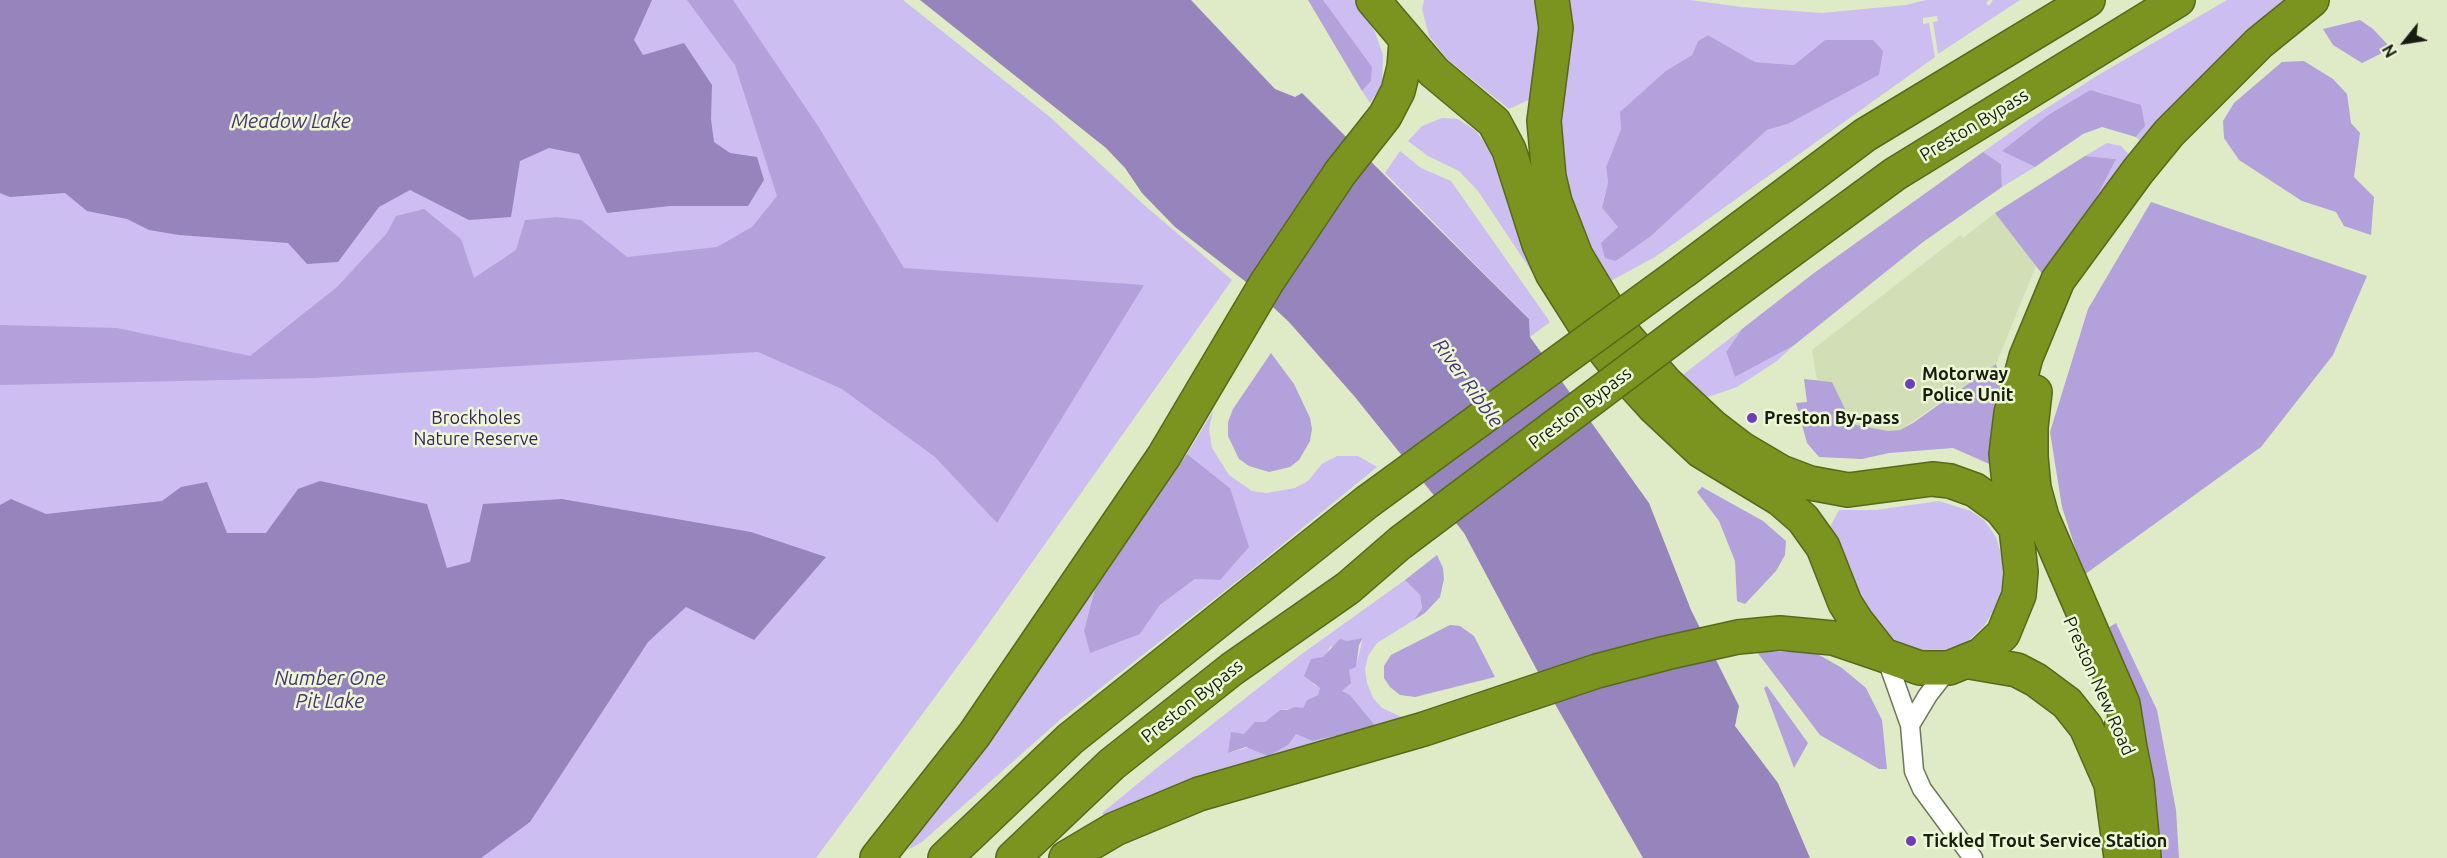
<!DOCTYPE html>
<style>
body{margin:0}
#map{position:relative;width:2447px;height:858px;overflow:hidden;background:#dfeac7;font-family:Ubuntu,sans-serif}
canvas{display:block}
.north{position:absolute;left:2375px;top:12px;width:60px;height:60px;-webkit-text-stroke:4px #ecf7d4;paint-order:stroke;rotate:240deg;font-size:16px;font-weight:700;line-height:24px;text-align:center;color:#191c10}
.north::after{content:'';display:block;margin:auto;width:21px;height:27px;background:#191c10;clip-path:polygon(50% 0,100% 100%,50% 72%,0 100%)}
</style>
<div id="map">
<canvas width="2447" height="858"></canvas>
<div class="north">N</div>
</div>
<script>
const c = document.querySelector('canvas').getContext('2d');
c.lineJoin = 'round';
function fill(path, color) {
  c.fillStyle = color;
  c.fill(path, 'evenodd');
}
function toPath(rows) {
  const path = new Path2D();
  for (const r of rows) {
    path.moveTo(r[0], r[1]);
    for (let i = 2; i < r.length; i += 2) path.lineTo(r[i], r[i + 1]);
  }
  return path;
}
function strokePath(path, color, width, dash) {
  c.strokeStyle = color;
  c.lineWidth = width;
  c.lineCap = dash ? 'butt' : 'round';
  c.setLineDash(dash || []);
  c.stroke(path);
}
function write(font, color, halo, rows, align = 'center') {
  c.font = font + ' Ubuntu,sans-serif';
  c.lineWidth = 5;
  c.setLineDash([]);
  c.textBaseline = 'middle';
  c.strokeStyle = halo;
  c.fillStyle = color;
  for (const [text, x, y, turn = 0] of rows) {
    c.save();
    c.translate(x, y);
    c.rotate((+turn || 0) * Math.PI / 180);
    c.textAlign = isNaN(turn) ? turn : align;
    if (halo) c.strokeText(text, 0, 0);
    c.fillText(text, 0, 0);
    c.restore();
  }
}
fill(toPath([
 [1995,213,2036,266,1996,364,1900,430,1888,431,1856,425,1840,416,1846,411,1832,382,1817,380,1812,350,1945,247,1960,235,1963,238]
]), '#d2deb5');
fill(toPath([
 [0,0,903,0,1050,117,1143,204,1232,280,977,640,816,858,0,858],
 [1323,0,1356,0,1375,32,1383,55,1382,85,1370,103,1362,91,1371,81],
 [1424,0,1534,0,1541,28,1535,97,1509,109,1447,59,1429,36,1422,9],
 [1562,0,1690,0,1741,7,1822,13,1906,5,1926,0,1989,0,1986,3,1989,6,1993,0,2020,0,1938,54,1933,22,1938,21,1937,16,1923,18,1923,24,1929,23,1935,57,1655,257,1607,283,1587,248,1564,189,1555,118],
 [1708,35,1755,62,1794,65,1825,40,1879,75,1788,124,1767,130,1651,236,1616,261,1618,227,1602,208,1608,182,1606,167,1621,129,1667,70,1692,55,1698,41],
 [2227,0,2295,0,2145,146,2136,137,2145,126,2090,90,2048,115,2003,151,2035,167,2002,187,2001,164,1983,152,2028,120,2100,74],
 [1442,118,1458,119,1476,131,1489,149,1528,250,1562,317,1478,191,1459,171,1428,156,1408,141,1422,126],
 [2107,143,2121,146,2134,160,2069,250,2115,159,2085,156],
 [1400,151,1421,168,1451,181,1550,322,1530,337,1529,319,1385,173],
 [1742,329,1726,352,1735,377,1793,346,1777,361,1737,387,1708,397,1697,395,1680,377],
 [1213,411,1209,429,1212,448,1229,475,1252,491,1266,493,1295,488,1308,481,1322,464,1337,456,1358,456,1377,467,1250,571,1061,719,922,842,908,850,916,835,999,726,1095,589,1084,630,1140,634,1160,605,1195,579,1220,580,1230,488,1187,454],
 [1939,501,1971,511,1985,521,1996,537,2003,561,2002,588,1994,610,1984,626,1964,645,1938,652,1916,651,1895,641,1876,626,1860,604,1828,531,1839,510,1876,510],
 [1405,580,1420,595,1422,608,1414,620,1377,643,1368,656,1365,669,1367,683,1373,698,1382,708,1404,718,1378,729,1350,695,1342,691,1349,670,1356,666,1363,638,1330,647,1313,684,1321,688,1318,695,1307,700,1303,708,1280,710,1228,753,1296,734,1312,741,1336,736,1334,740,1107,822,1102,813,1158,767,1299,656]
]), '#cdbef1');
fill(toPath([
 [687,0,733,0,818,126,904,268,1144,285,997,523,935,457,842,389,758,352,314,378,0,385,0,325,117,328,250,356,337,287,387,233,396,216,424,209,461,239,474,278,516,250,525,220,557,217,581,220,627,257,717,247,752,227,777,196,735,65],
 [1308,0,1323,0,1372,67,1371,81,1362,91],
 [2360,20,2373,29,2388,45,2382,53,2362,63,2333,45,2323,29],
 [1708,35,1755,62,1794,65,1825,40,1873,40,1883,51,1879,75,1788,124,1767,130,1651,236,1616,261,1605,258,1601,243,1618,227,1602,208,1608,182,1606,167,1621,129,1620,112,1667,70,1692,55,1698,41],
 [2304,61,2333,79,2347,94,2351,123,2360,133,2354,177,2374,197,2371,235,2344,226,2336,212,2302,201,2239,160,2224,138,2223,121,2234,103,2282,62],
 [2090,90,2141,105,2145,126,2136,137,2102,127,2083,134,2035,167,2002,151,2048,115],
 [1983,152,2001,164,2002,187,1923,242,1793,346,1735,377,1726,352,1742,329,1814,273],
 [2085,156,2116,159,2069,250,2043,275,1995,213],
 [2151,202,2367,276,2333,355,2261,447,2084,575,2062,507,2050,432,2088,309],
 [1271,353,1294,384,1310,418,1312,429,1310,441,1299,460,1290,467,1269,472,1249,466,1239,459,1228,436,1228,422,1233,409],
 [1996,364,2000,379,1992,431,1994,466,1953,448,1889,453,1862,459,1819,457,1807,443,1796,403,1807,402,1804,379,1832,382,1846,411,1840,416,1856,425,1888,431,1900,430,1913,423],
 [1187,454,1230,488,1249,547,1220,580,1195,579,1160,605,1140,634,1090,653,1084,630,1095,589],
 [1702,487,1763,521,1786,541,1785,555,1776,571,1745,604,1737,601,1735,561,1719,521,1697,492],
 [1437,555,1443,568,1444,579,1440,597,1425,613,1414,620,1422,608,1420,595,1405,580],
 [2116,623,2157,710,2176,810,2179,858,2151,858,2103,631],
 [1450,625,1460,626,1474,636,1495,677,1415,697,1400,695,1390,687,1384,678,1384,666,1391,655],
 [1363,638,1359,645,1356,667,1349,670,1351,683,1342,691,1350,695,1378,729,1334,740,1335,736,1312,741,1296,734,1288,745,1268,756,1246,747,1228,753,1231,732,1244,734,1255,722,1265,722,1280,710,1287,710,1295,707,1303,708,1307,700,1318,695,1320,688,1304,676,1311,659,1323,657,1340,639,1347,641],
 [1757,652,1814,652,1842,668,1866,688,1882,720,1887,769,1879,769,1820,735],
 [1767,686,1808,743,1794,768,1764,688]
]), '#b2a1db');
fill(toPath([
 [0,0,652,0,634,40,643,55,684,43,712,85,711,119,714,142,730,153,757,157,764,180,748,206,670,206,607,213,579,154,549,148,520,161,511,217,469,220,410,190,379,207,338,262,307,264,288,243,179,235,149,230,127,219,87,211,65,193,10,197,0,193],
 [920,0,1191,0,1275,89,1295,97,1302,93,1529,319,1530,337,1649,503,1691,610,1739,706,1735,726,1778,783,1810,858,1643,858,1555,704,1464,533,1355,397,1289,322,1246,282,1175,227,1142,193,1125,168,1106,148],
 [320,481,427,504,447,568,470,562,483,504,562,499,751,532,826,557,754,640,686,607,648,642,530,822,481,858,0,858,0,505,11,499,46,514,162,501,181,487,207,482,227,533,266,533,298,489]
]), '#9684bd');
const street = toPath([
 [1886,657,1910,725,1914,771,1922,789,1973,858],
 [1910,725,1928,695,1949,668]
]);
const highway = toPath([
 [1373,0,1434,72,1494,122,1509,150,1539,244,1552,273,1585,325,1615,364,1653,406,1701,451,1780,499,1803,519,1823,547,1845,603,1857,622,1883,655,1920,668,1949,668,1981,655,2003,634,2019,595,2021,572,2016,528,2001,509,1975,490,1950,481,1932,479,1848,490,1810,483,1781,472,1742,449,1712,426,1666,383,1621,331,1576,256,1555,202,1549,177,1544,121,1556,28,1552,0],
 [1685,270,1865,135,2088,0],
 [1711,309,1895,174,2178,0],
 [2035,392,2031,427,2031,457,2034,488,2042,517,2123,704,2130,748],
 [2013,523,2006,454,2011,413,2026,357,2058,280,2138,171,2169,133,2259,43,2312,0],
 [1970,662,2017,670,2036,680,2067,703,2086,727,2111,784,2121,858],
 [2121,728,2130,748,2137,783,2144,858],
 [877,858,974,735,1164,456,1267,282,1340,173,1385,116,1398,91,1404,67,1406,42],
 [945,858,1070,739,1367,502],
 [1013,858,1112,764,1232,669,1348,588,1400,543],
 [1066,858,1115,829,1199,794,1424,729,1597,671,1666,653,1738,637,1780,633,1833,638,1883,655]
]);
strokePath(street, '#6e7758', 21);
strokePath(highway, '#59691a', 36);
strokePath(street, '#fff', 18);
strokePath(highway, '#7b931f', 33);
const highwayBridge = toPath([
 [1367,502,1685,270],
 [1400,543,1711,309]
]);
strokePath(highwayBridge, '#59691a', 36, []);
strokePath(highwayBridge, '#7b931f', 33);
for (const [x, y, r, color] of [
 [1910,384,6,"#6f3eb6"],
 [1752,418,6,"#6f3eb6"],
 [1911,841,6,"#6f3eb6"]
]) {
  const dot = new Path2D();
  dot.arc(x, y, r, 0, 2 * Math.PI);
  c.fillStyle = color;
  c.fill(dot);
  strokePath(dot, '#ecf7d4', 2);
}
write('18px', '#191c10', '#ecf7d4', [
 ["Preston Bypass",1974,125,-31],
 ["Preston Bypass",1580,408,-37],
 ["Preston New Road",2099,686,66],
 ["Preston Bypass",1192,701,-38]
]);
write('bold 18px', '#191c10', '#ecf7d4', [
 ["Motorway",1922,374],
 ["Police Unit",1922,395],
 ["Preston By-pass",1764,418],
 ["Tickled Trout Service Station",1923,841]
], 'left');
write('18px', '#3b2064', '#ecf7d4', [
 ["Brockholes",476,418],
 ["Nature Reserve",476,439]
]);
write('italic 20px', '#4d3379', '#ecf7d4', [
 ["Meadow Lake",291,121],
 ["River Ribble",1468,383,54],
 ["Number One",330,678],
 ["Pit Lake",330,701]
]);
</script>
